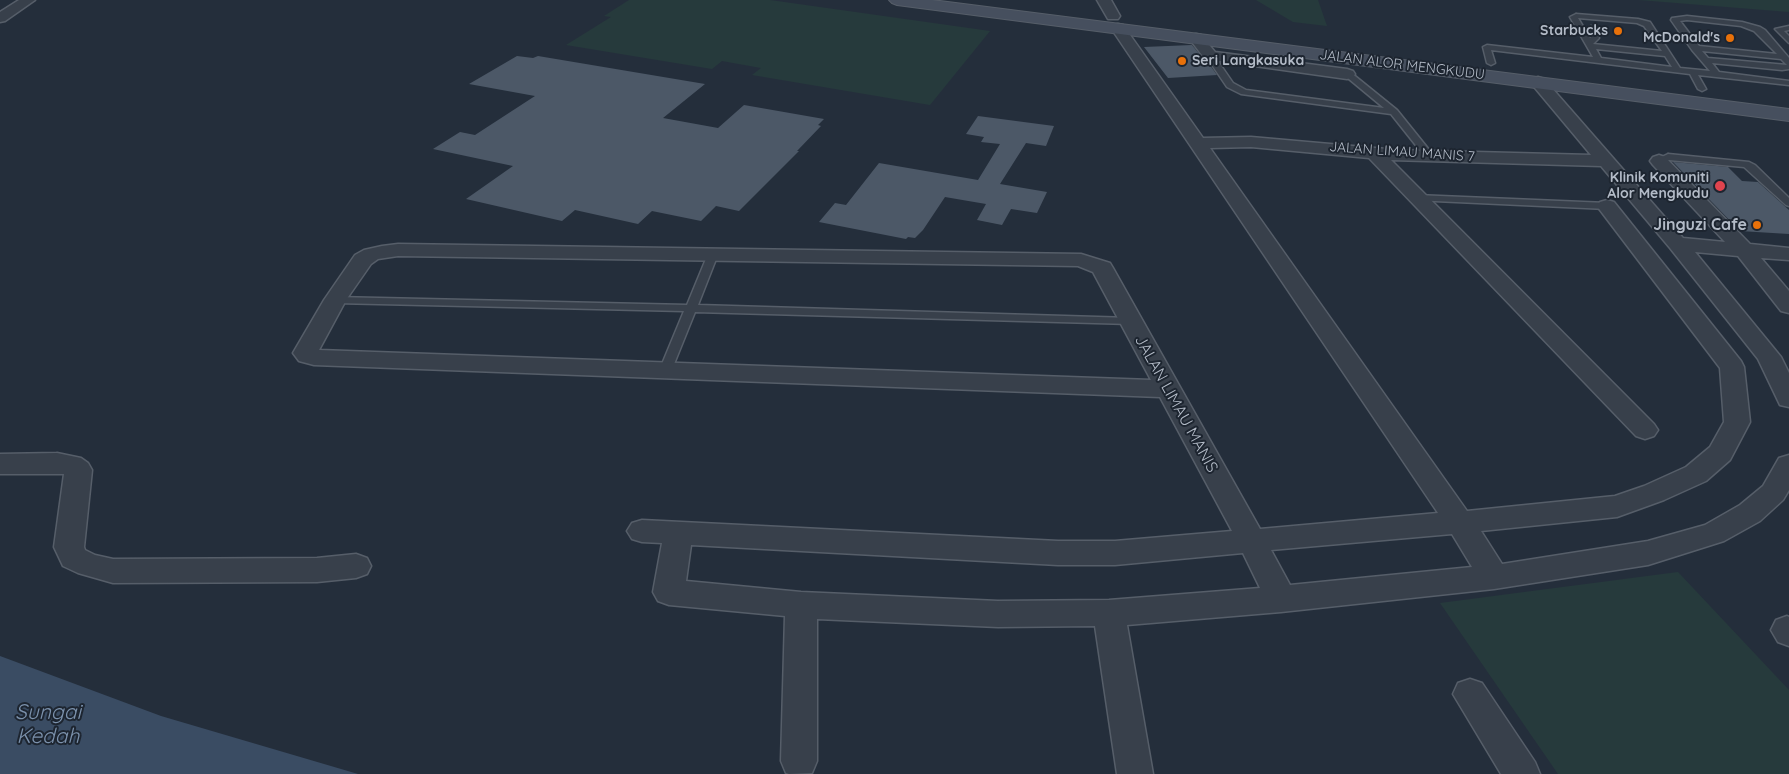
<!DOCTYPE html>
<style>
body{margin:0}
canvas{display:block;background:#242e3b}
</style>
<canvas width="1789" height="774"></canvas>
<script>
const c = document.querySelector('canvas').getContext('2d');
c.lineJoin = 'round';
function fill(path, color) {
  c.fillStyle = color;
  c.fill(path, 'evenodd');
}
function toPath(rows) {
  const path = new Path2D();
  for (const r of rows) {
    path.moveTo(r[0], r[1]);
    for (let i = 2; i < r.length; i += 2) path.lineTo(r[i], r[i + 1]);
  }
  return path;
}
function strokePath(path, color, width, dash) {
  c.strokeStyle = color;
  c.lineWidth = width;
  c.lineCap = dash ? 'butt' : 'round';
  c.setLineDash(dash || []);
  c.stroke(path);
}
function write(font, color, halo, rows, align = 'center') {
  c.font = font + ' Quicksand,sans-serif';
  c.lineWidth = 4;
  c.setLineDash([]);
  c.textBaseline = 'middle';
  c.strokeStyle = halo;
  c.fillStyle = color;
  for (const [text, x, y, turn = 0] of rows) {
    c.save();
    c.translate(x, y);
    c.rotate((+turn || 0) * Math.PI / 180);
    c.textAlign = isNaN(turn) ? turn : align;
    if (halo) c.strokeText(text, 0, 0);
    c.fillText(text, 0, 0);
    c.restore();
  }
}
fill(toPath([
 [629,0,770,0,990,31,930,105,752,75,761,68,722,61,712,69,566,45,611,17,604,16],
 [1256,0,1318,0,1327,26,1293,22],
 [1639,0,1789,0,1789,12],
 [1678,572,1789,690,1789,774,1558,774,1440,603]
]), '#263a3c');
fill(toPath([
 [0,656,161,716,358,774,0,774]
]), '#3a4c63');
fill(toPath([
 [1192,45,1204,60,1207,61,1217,75,1168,78,1144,47],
 [517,56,533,58,538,56,705,84,663,118,718,128,744,105,824,119,818,125,821,126,797,151,799,151,739,211,716,206,701,221,652,211,638,224,575,210,562,221,466,199,513,166,433,149,460,132,475,135,535,96,469,84],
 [978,116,1054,126,1046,146,1026,143,1000,184,1047,192,1037,213,1011,209,1002,225,977,220,986,204,945,197,923,230,915,238,908,237,906,239,819,222,835,203,846,205,879,163,978,180,1000,144,981,142,984,137,966,134],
 [1673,162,1728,167,1742,181,1758,182,1789,210,1789,234,1740,231]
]), '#4c5867');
const lane = toPath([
 [1576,14,1638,19,1650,22,1680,68,1710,71,1692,50,1671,20,1672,18,1687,16,1742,22,1760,27,1765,30,1789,58,1789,69,1782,70,1712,63,1719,72,1789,81,1789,85,1698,75,1706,89,1702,91,1698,89,1690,74,1491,50,1495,63,1491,65,1487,63,1483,47,1487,45,1593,57,1570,17,1576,14],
 [1578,18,1637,23,1644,26,1662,51,1593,44,1599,38,1595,28,1591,26,1587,28,1591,37,1590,38,1578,18],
 [1687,20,1741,26,1754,31,1777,54,1699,46,1680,21,1687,20],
 [1596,49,1665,56,1672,67,1601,58,1596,49],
 [1702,51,1781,59,1787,65,1708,58,1702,51],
 [1789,26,1789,30,1784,31,1789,36,1789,43,1775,29,1789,26],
 [1207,54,1213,54,1233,83,1246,90,1384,108,1343,74,1350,72,1397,110,1434,156,1429,159,1426,158,1391,114,1241,94,1227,87,1206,56,1207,54],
 [1668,154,1749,162,1755,165,1789,198,1789,206,1786,205,1744,167,1669,160,1659,164,1654,161,1668,154],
 [1416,195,1607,203,1612,206,1607,209,1413,200,1413,196,1416,195],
 [713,251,718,254,698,305,1131,318,1137,321,1131,324,695,312,672,369,666,373,660,369,684,311,335,303,329,300,335,297,687,305,708,254,713,251]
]);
const street = toPath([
 [19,0,35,0,5,21,0,22,0,12,19,0],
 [1097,0,1111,0,1120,16,1118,19,1108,19,1097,0],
 [1118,24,1123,25,1203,138,1251,137,1398,150,1591,155,1530,82,1532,79,1538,77,1544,79,1683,238,1725,242,1653,165,1650,161,1653,157,1659,155,1665,157,1750,244,1789,248,1789,260,1761,258,1789,291,1789,313,1781,311,1738,256,1695,252,1781,357,1789,373,1789,407,1780,405,1758,359,1670,248,1601,166,1391,160,1654,424,1658,430,1654,436,1645,439,1636,436,1369,158,1251,147,1210,148,1467,511,1615,496,1644,486,1686,467,1710,447,1724,422,1720,368,1600,210,1597,206,1600,202,1607,200,1614,202,1741,361,1744,367,1750,422,1730,460,1706,481,1664,500,1617,517,1481,531,1502,564,1648,541,1705,525,1740,505,1763,486,1779,458,1789,455,1789,490,1783,500,1760,521,1724,541,1648,565,1494,589,1281,612,1127,625,1153,774,1117,774,1095,626,998,627,817,619,817,761,812,773,789,774,786,773,781,761,785,616,669,605,658,601,653,592,662,543,642,542,632,539,627,531,632,523,642,520,1058,541,1115,541,1232,531,1160,397,314,365,299,361,293,353,324,300,355,255,364,250,382,246,398,244,1081,254,1110,263,1113,268,1260,529,1438,513,1111,28,1113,25,1118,24],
 [398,256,1078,266,1093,272,1151,380,319,350,346,300,371,264,378,259,398,256],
 [1452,534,1472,567,1290,585,1271,550,1452,534],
 [691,545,1058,565,1115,565,1243,553,1260,588,1109,600,998,601,801,592,686,581,691,545],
 [1196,34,1201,35,1215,52,1347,69,1353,71,1355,74,1353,77,1347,79,1205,59,1189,38,1191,35,1196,34],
 [57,453,81,458,88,463,92,470,84,547,85,550,95,555,113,559,317,558,356,554,367,558,371,566,367,574,356,578,317,582,113,583,78,573,63,566,54,547,64,474,0,474,0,454,57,453],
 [1787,616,1789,617,1789,646,1778,642,1771,630,1776,620,1787,616],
 [1470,679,1482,683,1535,762,1540,774,1501,774,1453,694,1458,683,1470,679]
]);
const secondary = toPath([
 [889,0,932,0,1789,109,1789,121,897,5,892,3,889,0]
]);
strokePath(lane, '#565e69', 3);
strokePath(street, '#565e69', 3);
strokePath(secondary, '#565e69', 2);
fill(lane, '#38404b');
fill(street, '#38404b');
fill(secondary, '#464f5e');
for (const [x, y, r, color] of [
 [1618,31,5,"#e8710a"],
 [1730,38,5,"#e8710a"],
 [1182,61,5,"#e8710a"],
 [1720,186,6,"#e0444e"],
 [1757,225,5,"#e8710a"]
]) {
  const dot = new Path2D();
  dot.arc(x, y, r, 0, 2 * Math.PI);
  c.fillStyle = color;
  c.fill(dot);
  strokePath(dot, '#1d2530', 2);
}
write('bold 14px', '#b3bbc7', '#1d2530', [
 ["Starbucks",1608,31],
 ["McDonald's",1720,38],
 ["Seri Langkasuka",1192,61,"left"],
 ["Klinik Komuniti",1709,178],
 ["Alor Mengkudu",1709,194]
], 'right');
write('14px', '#b3bbc7', '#1d2530', [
 ["JALAN ALOR MENGKUDU",1402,65,7],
 ["JALAN LIMAU MANIS 7",1402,152,4]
]);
write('bold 16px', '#b3bbc7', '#1d2530', [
 ["Jinguzi Cafe",1747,225]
], 'right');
write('16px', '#b3bbc7', '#1d2530', [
 ["JALAN LIMAU MANIS",1176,404,61]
]);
write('italic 21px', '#7c92ad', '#1d2530', [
 ["Sungai",48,713],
 ["Kedah",48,737]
]);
</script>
